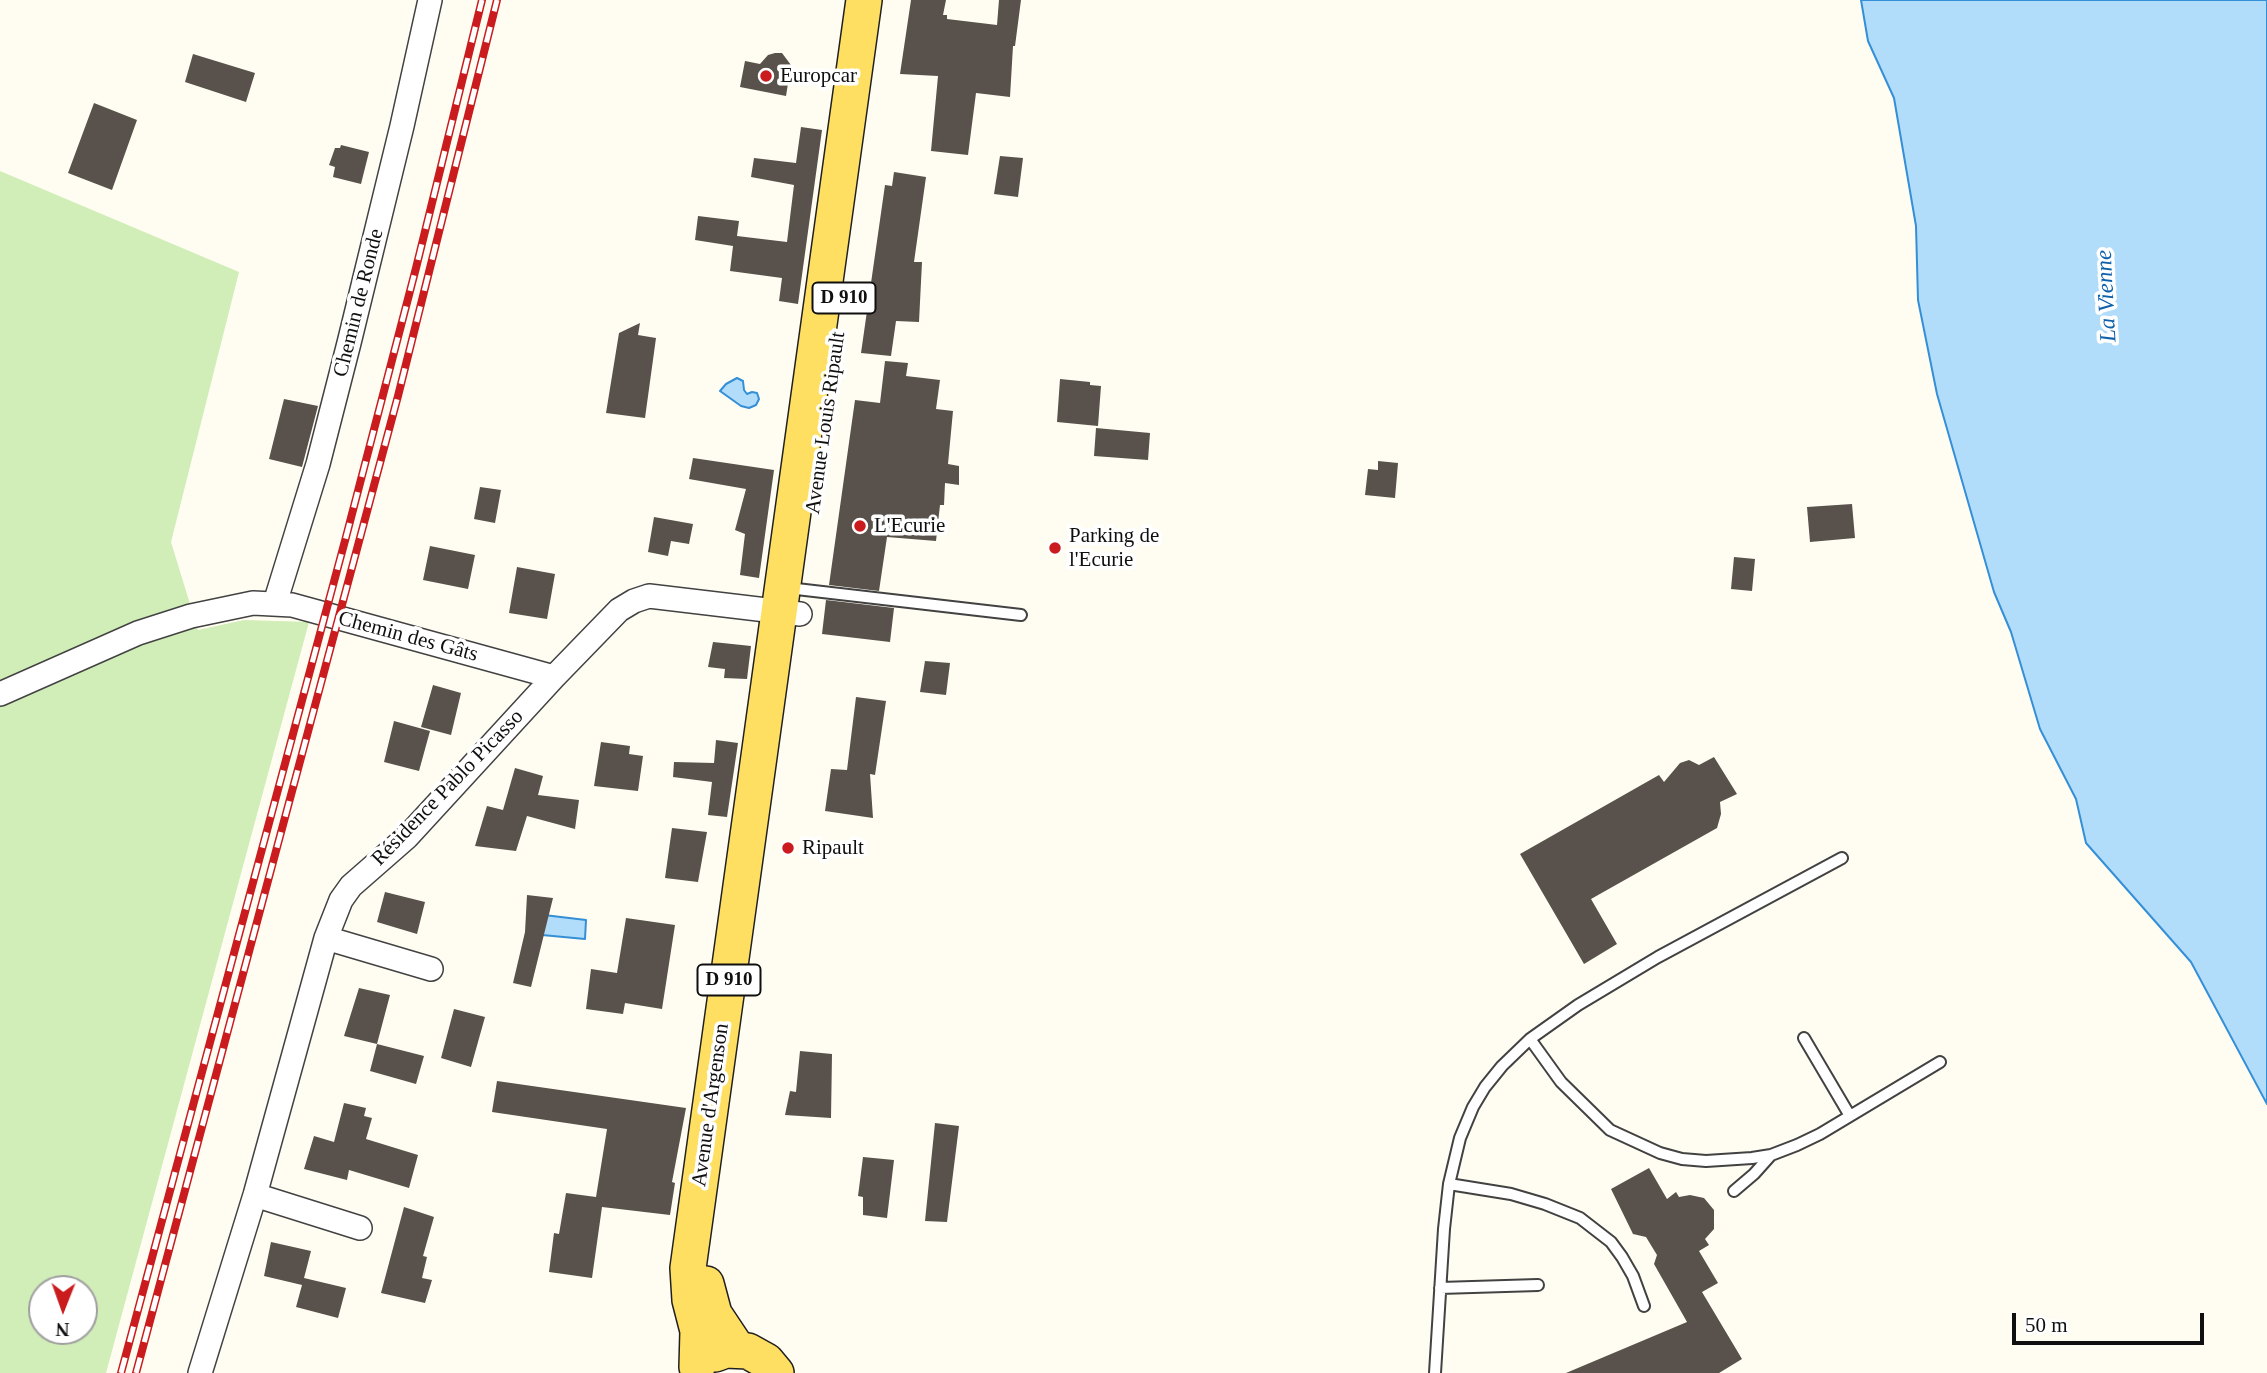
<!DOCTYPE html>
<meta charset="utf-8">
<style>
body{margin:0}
#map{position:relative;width:2267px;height:1373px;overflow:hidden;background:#fffdf2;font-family:"Times New Roman",serif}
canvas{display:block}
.north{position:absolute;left:28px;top:1275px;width:70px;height:70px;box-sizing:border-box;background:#fff;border:2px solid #9f9f9f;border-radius:50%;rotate:181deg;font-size:19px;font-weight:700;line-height:28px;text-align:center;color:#0f0f0f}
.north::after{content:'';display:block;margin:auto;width:24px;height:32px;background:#ca1c1e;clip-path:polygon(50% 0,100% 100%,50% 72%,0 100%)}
.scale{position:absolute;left:2012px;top:1313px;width:192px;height:32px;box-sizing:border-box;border:4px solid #0f0f0f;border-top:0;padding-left:9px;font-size:21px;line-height:24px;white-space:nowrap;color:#0f0f0f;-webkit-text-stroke:5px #fff;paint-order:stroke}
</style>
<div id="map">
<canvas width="2267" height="1373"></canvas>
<div class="north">N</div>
<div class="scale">50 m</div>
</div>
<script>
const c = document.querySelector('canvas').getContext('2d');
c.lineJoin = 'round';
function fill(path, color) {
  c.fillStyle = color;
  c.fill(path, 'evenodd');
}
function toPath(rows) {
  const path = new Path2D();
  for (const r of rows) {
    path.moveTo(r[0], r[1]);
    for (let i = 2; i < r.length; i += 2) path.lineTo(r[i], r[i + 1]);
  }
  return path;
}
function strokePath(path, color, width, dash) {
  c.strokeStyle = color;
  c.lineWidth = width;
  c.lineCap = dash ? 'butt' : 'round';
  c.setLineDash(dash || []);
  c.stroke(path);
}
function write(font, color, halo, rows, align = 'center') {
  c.font = font + ' "Times New Roman",serif';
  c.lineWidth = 7;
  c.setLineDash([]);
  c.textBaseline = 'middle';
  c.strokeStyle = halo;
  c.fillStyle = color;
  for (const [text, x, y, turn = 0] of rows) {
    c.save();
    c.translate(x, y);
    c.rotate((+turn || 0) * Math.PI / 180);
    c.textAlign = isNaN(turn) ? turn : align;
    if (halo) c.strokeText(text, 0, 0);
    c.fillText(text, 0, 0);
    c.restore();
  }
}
fill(toPath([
 [0,171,239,272,171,542,198,630,244,620,309,622,106,1373,0,1373],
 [42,1289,84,1289,84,1331,42,1331]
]), '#d1edb8');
const water = toPath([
 [1861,0,2267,0,2267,1104,2191,962,2086,843,2076,799,2040,729,2011,632,1994,592,1937,394,1918,300,1916,226,1894,98,1868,41,1861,0],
 [737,378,743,381,744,390,747,394,752,392,757,393,759,399,756,405,749,408,741,406,720,391,726,384,737,378],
 [544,915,586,920,585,939,542,935,544,915]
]);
fill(water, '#b2ddfa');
strokePath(water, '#348fd7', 2);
fill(toPath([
 [911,0,946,0,943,15,947,15,947,19,997,25,999,0,1021,0,1015,46,1013,46,1010,97,976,93,968,155,931,151,938,76,900,74],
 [775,53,782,53,791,65,786,96,740,87,745,61,760,64,768,55],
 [193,54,255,73,246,102,185,82],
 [94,103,137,120,112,190,68,173],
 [801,127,822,130,798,304,779,301,782,278,730,271,733,246,695,240,698,216,739,221,737,236,787,242,794,185,751,177,754,158,796,163],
 [341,145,369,152,361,184,333,177,335,167,329,165,335,148,340,148],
 [1000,156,1023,158,1018,197,994,194],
 [894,172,926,177,914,262,922,262,919,322,896,321,891,356,861,353,885,185,892,186],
 [640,323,638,335,656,338,645,418,606,413,619,333],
 [885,361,908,363,906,376,940,380,936,409,953,411,948,464,959,466,959,485,945,483,944,505,940,505,936,541,887,537,879,591,829,585,855,400,880,403],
 [1060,379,1090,382,1090,385,1101,386,1098,426,1057,422],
 [284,399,318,406,302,467,269,459],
 [1096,428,1150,433,1148,460,1094,456],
 [693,458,774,470,759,578,740,575,745,534,735,530,746,489,689,479],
 [1378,461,1398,463,1395,498,1365,495,1368,469,1378,470],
 [480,487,501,490,495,523,474,519],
 [1852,504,1855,538,1810,542,1807,507],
 [654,517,693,524,689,544,671,541,668,556,648,552],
 [430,546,475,555,468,589,423,580],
 [1734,557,1755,559,1752,591,1731,589],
 [517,567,555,574,547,619,509,613],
 [826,600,894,608,890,642,822,634],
 [713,642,751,646,747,679,724,678,725,669,708,667],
 [925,661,950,663,946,695,920,692],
 [433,685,461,693,451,735,421,727],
 [856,697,886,701,875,775,870,774,873,818,825,811,831,769,847,770],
 [394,721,430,731,419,771,384,762],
 [716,740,738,743,727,817,708,815,712,782,673,777,674,762,714,763],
 [601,742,630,746,629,754,643,756,638,791,594,786],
 [1714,757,1737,794,1720,802,1721,814,1717,828,1591,899,1617,944,1584,964,1520,854,1659,775,1664,782,1680,763,1689,760,1699,765],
 [515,768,543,776,538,795,579,800,575,829,527,816,516,851,475,846,487,806,503,810],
 [672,828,707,832,698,882,665,878],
 [385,892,425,902,417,934,377,922],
 [527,895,553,898,531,987,513,983,525,932],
 [626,918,675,925,662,1009,625,1003,623,1014,586,1009,591,969,617,973],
 [359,988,390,995,377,1044,344,1036],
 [454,1009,485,1017,471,1067,441,1058],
 [377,1044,424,1056,416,1084,370,1071],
 [800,1051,832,1054,831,1118,785,1115,790,1091,796,1092],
 [497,1081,686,1108,672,1182,675,1183,670,1215,602,1207,592,1278,549,1272,554,1233,559,1234,566,1193,596,1197,607,1129,492,1112],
 [344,1103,366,1108,364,1116,372,1118,366,1139,418,1155,409,1188,349,1170,347,1180,304,1169,314,1136,334,1142],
 [935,1123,959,1126,947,1222,925,1221],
 [863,1157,894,1160,887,1218,863,1215,863,1197,858,1196],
 [1649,1168,1667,1199,1676,1192,1679,1197,1690,1195,1704,1198,1714,1210,1714,1229,1705,1239,1709,1245,1699,1251,1718,1283,1702,1292,1742,1359,1719,1373,1566,1373,1687,1322,1654,1264,1657,1255,1646,1237,1633,1234,1611,1189],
 [404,1207,434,1217,423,1256,427,1257,422,1278,432,1280,425,1303,381,1293],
 [271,1242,311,1251,304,1278,346,1288,338,1318,296,1307,302,1285,264,1276]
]), '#59514b');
const service = toPath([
 [788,588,1021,615],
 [1804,1038,1850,1116],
 [1530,1039,1561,1082,1610,1130,1660,1153,1682,1159,1706,1161,1752,1158,1771,1155,1797,1145,1820,1134,1940,1062],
 [1449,1184,1511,1194,1545,1204,1580,1218,1611,1242,1622,1257,1633,1276,1644,1306],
 [1734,1191,1754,1174,1771,1155],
 [1440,1288,1538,1285],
 [1435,1373,1444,1229,1449,1184,1460,1138,1473,1107,1485,1087,1502,1066,1530,1039,1578,1005,1658,957,1842,858]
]);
const minor = toPath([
 [275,603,318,464,349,343,402,126,430,0],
 [0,694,138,633,191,616,253,603,292,605,554,677,619,610,634,601,649,596,800,614],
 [326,938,431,969],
 [255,1195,360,1228],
 [200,1373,255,1195,326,938,341,900,351,886,407,837,554,677]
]);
const primary = toPath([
 [706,1284,714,1314,738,1350],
 [715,1354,726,1350,748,1351,766,1361,776,1373],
 [697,1367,698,1331,690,1300,688,1268,864,0]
]);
strokePath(service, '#424242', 14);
strokePath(minor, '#424242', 26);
strokePath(primary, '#202020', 38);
strokePath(service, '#fff', 10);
strokePath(minor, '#fff', 23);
strokePath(primary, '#ffdf62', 35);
const rail = toPath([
 [121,1373,346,537,416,268,482,0],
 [136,1373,398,396,497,0]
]);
strokePath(rail, '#ca1c1e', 8);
strokePath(rail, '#fff', 5, [16]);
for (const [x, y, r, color] of [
 [766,76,7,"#ca1c1e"],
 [860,526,7,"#ca1c1e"],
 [1055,548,7,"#ca1c1e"],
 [788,848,7,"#ca1c1e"]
]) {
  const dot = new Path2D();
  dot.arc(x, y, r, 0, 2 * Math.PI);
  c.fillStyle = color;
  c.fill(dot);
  strokePath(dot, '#fff', 2.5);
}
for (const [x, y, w] of [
 [844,298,63],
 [729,980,63]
]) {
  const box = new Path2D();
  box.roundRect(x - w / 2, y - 15.5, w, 31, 5);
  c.fillStyle = '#fff';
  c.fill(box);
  strokePath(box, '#0f0f0f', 2);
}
write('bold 19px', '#0f0f0f', null, [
 ["D 910",844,298],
 ["D 910",729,980]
]);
write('21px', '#0f0f0f', '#fff', [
 ["Europcar",780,76],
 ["L'Ecurie",874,526],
 ["Parking de",1069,536],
 ["l'Ecurie",1069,560],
 ["Ripault",802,848]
], 'left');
write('21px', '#0f0f0f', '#fff', [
 ["Chemin de Ronde",359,303,-76],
 ["Avenue Louis Ripault",826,423,-82],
 ["Chemin des Gâts",408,637,15],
 ["Résidence Pablo Picasso",448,788,-46],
 ["Avenue d'Argenson",711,1105,-82]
]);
write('italic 23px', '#0e61ab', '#fff', [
 ["La Vienne",2107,296,-93]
]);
</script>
